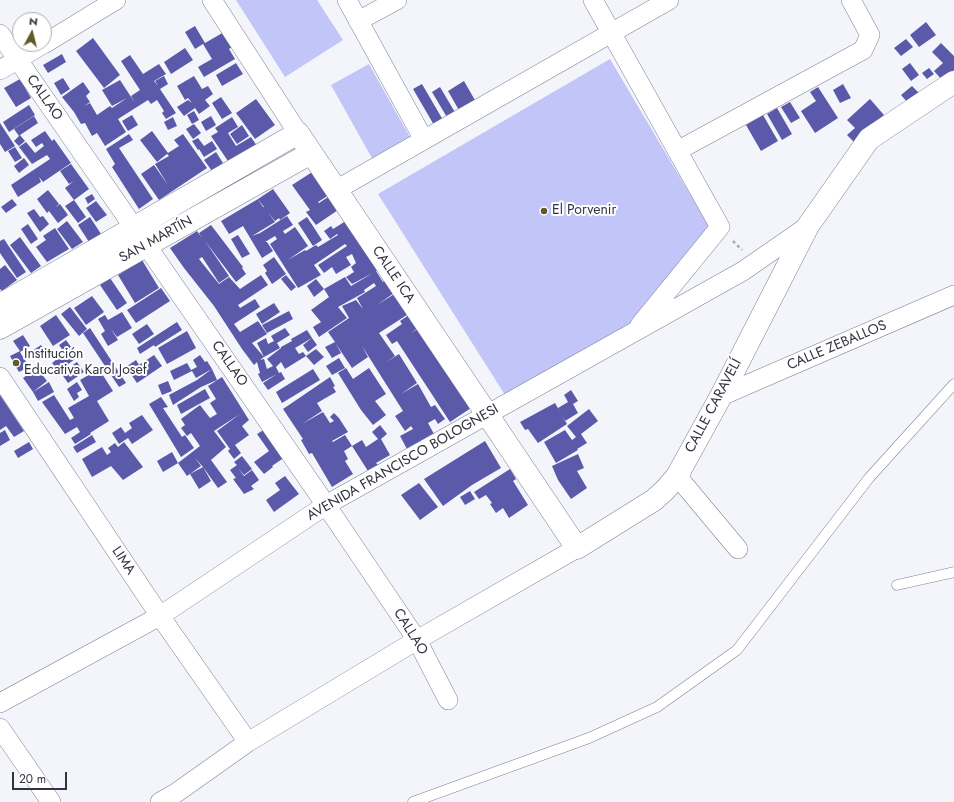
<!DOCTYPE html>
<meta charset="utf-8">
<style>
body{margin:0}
#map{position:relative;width:954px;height:802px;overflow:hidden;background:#f4f5fa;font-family:Jost,sans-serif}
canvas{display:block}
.north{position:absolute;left:12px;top:12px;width:40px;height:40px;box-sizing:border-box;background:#fff;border:1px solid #adadb2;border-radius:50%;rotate:7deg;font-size:11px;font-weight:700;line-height:16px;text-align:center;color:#32333e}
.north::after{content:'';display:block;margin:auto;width:14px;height:18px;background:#615a27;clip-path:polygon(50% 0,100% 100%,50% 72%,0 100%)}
.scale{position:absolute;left:12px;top:772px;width:55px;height:18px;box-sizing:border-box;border:2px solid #32333e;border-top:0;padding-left:5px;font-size:12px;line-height:14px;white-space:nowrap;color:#32333e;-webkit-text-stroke:3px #fff;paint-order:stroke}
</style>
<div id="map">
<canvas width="954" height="802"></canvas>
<div class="north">N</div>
<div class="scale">20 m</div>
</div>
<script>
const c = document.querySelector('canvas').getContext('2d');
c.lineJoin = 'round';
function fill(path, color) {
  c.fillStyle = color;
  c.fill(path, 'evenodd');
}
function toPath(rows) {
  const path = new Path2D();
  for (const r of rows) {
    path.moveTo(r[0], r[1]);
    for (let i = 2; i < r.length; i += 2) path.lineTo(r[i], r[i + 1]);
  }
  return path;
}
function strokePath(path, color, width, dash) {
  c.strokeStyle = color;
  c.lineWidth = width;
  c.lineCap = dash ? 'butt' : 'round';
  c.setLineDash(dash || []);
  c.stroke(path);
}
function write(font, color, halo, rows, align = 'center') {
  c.font = font + ' Jost,sans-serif';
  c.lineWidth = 4;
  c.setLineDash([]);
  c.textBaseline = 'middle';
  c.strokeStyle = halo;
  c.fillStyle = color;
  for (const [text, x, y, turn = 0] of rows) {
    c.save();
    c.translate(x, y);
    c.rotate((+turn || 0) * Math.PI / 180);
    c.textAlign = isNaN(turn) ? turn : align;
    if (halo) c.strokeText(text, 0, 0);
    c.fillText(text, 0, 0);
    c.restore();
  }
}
fill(toPath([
 [236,0,317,0,343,40,285,77],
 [610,59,710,228,629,326,505,395,378,194],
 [369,64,411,139,373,160,331,85]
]), '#c2c5f7');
fill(toPath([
 [926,22,936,35,919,47,910,35],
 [195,26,205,43,224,32,233,46,229,49,235,59,204,77,198,67,212,59,203,44,195,49,185,32],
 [93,38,120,75,104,88,76,51],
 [906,39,913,47,901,56,894,48],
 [941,43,954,56,954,70,943,81,934,71,943,63,932,52],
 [185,48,193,60,171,74,164,62],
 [62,54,66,62,48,73,43,65],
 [130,55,143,74,159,64,166,74,154,81,158,86,155,81,164,76,168,84,160,89,176,113,166,119,162,113,164,111,157,100,151,104,148,100,118,119,126,132,105,146,97,133,92,136,85,123,81,124,74,112,62,97,83,82,90,92,86,96,90,102,84,106,90,103,97,115,110,106,112,108,127,98,112,106,102,90,120,80,135,103,131,96,140,90,121,61],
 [236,63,243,74,222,86,216,75],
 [910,63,919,75,911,81,902,69],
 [929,68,934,74,927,79,922,73],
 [194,76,202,89,208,86,213,94,205,100,210,106,199,114,195,108,184,116,177,107,188,100,192,103,188,98,185,100,177,86],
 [63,78,70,89,61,95,54,83],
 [20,79,31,98,16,107,4,88],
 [464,81,476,102,460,112,448,91],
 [422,84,443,120,434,125,413,89],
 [843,84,851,98,840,103,833,90],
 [912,86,919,93,908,103,901,95],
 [440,87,456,114,448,119,432,92],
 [818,87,838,118,815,133,801,111,816,101,810,92],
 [221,97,232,113,222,119,212,103],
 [256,99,275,125,255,139,236,113],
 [870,99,884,115,854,142,847,135,855,128,847,120],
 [790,102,800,118,791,123,781,107],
 [29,105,35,115,9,132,3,122],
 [777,108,792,134,782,140,767,114],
 [194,111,199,120,192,124,187,115],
 [132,115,138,125,128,131,122,121],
 [763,115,778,141,761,151,746,125],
 [34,116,38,123,20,135,25,141,19,146,14,141,19,136,14,129],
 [211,116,216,125,206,131,201,122],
 [173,117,177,126,168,130,164,122],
 [232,117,238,127,228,133,236,146,251,137,257,146,230,164,211,136,218,132,215,128],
 [0,123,15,146,5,152,0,144],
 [194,124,201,133,193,139,186,129],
 [242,125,249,136,237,144,230,134],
 [45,131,52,141,54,139,71,163,43,182,39,177,41,182,18,197,11,185,50,159,47,155,32,164,19,147,26,142,35,153,44,146,42,143,36,147,31,140],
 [152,131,168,153,179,146,174,140,183,134,207,168,159,200,141,174,154,165,168,185,155,164,169,156,167,154,157,162,140,140],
 [129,134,133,140,119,148,153,199,139,209,112,167,115,164,106,149],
 [198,138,204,146,212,141,217,149,204,157,199,149,198,150,192,141],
 [15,147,22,158,15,162,8,151],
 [216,152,223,163,212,171,204,160],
 [24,158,29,165,19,173,14,166],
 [71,164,89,189,74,200,86,217,78,223,65,206,74,200,65,188,74,181,69,184,60,171],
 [317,169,332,193,318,202,319,203,328,197,338,210,316,225,306,212,310,210,292,185],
 [273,189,290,213,280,220,279,218,275,221,268,212,275,222,252,236,260,233,287,216,293,225,283,231,285,234,295,227,308,246,288,260,305,250,306,251,316,245,318,247,338,235,337,234,330,239,324,231,331,226,333,229,349,219,382,267,376,271,383,282,385,280,394,293,377,305,396,293,410,313,379,333,395,356,385,363,399,354,417,383,401,394,418,384,431,407,435,405,445,419,438,424,435,419,428,423,434,434,407,449,400,436,413,429,411,426,405,431,395,416,403,411,362,346,368,357,352,368,336,344,341,353,332,358,325,347,335,342,328,332,349,318,342,306,356,300,363,309,357,298,376,286,374,283,364,290,365,292,338,307,347,318,319,337,313,327,321,322,311,310,329,297,324,289,345,277,351,286,373,273,352,284,346,277,354,272,351,267,356,263,352,254,346,257,351,265,336,274,332,267,324,273,318,265,347,246,345,244,314,265,321,275,298,288,270,244,277,239,275,236,265,242,267,242,273,251,262,258,243,226,229,234,221,221,258,199,263,207,264,207,258,199],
 [48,190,59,204,55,208,60,204,68,215,58,223,49,211,47,213,37,199],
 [92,194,95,199,88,204,85,198],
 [12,199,17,205,6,213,1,207],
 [96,201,107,215,96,222,86,208],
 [34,209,40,217,43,216,49,224,40,232,27,213],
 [90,217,101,234,89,242,78,225],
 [307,217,322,240,313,246,298,223],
 [67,221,83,242,72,249,57,229],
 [28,224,38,239,31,244,21,229],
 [211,225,243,267,242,268,246,274,236,282,205,241,229,276,219,283,202,257,199,259,219,284,229,277,240,289,261,275,268,285,238,305,240,308,255,299,260,307,234,324,240,332,258,321,267,334,252,343,264,357,260,360,264,359,267,369,273,366,267,359,281,348,281,347,292,341,291,339,307,330,312,338,295,348,299,354,303,352,306,356,285,369,281,362,276,367,279,373,281,372,285,379,268,390,263,383,277,374,262,382,258,374,260,373,257,362,254,365,242,349,214,306,184,268,170,248,197,231,202,238,199,233],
 [55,228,69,249,47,262,36,247,46,240,43,236],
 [238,235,250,254,242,258,231,239],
 [20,237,41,266,31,273,10,245],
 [4,239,26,272,17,278,0,253,0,241],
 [274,257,286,274,272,284,265,273,267,271,263,265],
 [142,260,159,288,135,303,118,275],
 [5,265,17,280,2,291,0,289,0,269],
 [286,275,296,287,291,291,281,279],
 [110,278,127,303,117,310,100,285],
 [316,279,324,289,314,297,307,286],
 [161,288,170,301,136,323,127,310],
 [92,296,104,312,86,325,74,308],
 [274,303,280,312,262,324,256,314],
 [70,307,87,329,79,336,61,314],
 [289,311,293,319,267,333,262,325],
 [122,312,132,328,117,337,111,329,118,340,108,346,101,334,105,331,98,319,105,315,108,320],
 [412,313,421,326,411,333,423,326,477,404,450,422,397,341,392,344,386,335,402,324,400,321],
 [56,315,70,335,53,346,40,326],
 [177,322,182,330,155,347,154,345,140,354,137,348],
 [147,324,154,334,139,344,132,334],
 [90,328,126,383,119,387,83,333],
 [285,328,290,335,277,343,280,348,264,357,257,343,266,338,268,344,274,341,271,336],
 [187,331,196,348,167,364,158,348],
 [23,335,30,346,20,352,29,367,19,372,10,356,20,351,13,341],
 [312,338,317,345,308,352,303,345],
 [66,340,71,347,64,352,59,345],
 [41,345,46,353,38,358,32,351],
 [72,347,79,356,59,371,52,363],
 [316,349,324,357,314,365,306,356],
 [154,355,162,366,137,383,126,367,136,360,139,365],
 [200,355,205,362,207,361,212,369,217,380,201,387,173,405,169,395,197,380,198,382,197,380,212,369,196,378,192,371,174,380,170,371,187,363,191,370,197,367,193,360],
 [339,358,345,368,332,375,326,366],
 [77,362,84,372,68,383,61,373],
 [37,368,47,381,33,392,23,378],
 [346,368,353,379,369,368,386,394,375,401,386,415,373,425,361,410,338,373],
 [99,369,113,391,97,401,109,421,90,433,91,434,75,444,71,438,80,432,77,427,65,434,42,402,54,395,70,420,74,418,68,408,89,396,80,380],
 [313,369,320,380,282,403,276,392],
 [222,377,249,420,242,426,249,435,235,445,241,453,234,459,228,451,230,449,217,431,240,414,214,431,226,447,211,460,227,482,218,488,203,467,195,458,201,466,187,476,178,463,200,446,191,433,187,436,181,428,185,425,181,419,200,405,210,418,217,414,210,403,216,399,208,386],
 [330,377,335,386,333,387,336,392,317,403,322,411,302,424,323,412,330,423,334,421,330,417,334,413,339,418,348,432,332,441,333,442,345,435,352,446,362,440,366,447,378,439,372,432,380,425,387,434,381,439,390,455,376,463,378,465,368,471,352,446,344,451,348,459,345,461,353,474,332,487,312,453,309,454,301,440,303,439,283,409],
 [168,381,172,391,162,395,158,385],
 [49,382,54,392,38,401,33,392],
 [77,382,82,390,77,393,79,397,74,401,67,389],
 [205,389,210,398,181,414,177,405],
 [571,390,578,401,573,404,578,413,565,421,558,408,568,402,564,395],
 [0,395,24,431,14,437,6,426,0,430],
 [161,397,168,407,163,408,182,437,185,435,194,448,181,457,149,404],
 [555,403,567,424,538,443,528,429,525,430,520,422],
 [589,409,598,421,581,434,587,443,577,449,578,450,556,463,544,442,565,430,572,440,576,437,567,426],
 [142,415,153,430,132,444,128,438,119,444,112,433,121,427,125,433,132,428,129,423],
 [265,429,285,457,272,466,273,467,264,474,254,462,269,451,257,434],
 [5,430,10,440,0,446,0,433],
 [92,435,96,442,77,453,73,447],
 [485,441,501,468,472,485,443,506,424,479],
 [29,442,33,449,18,458,14,451],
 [124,442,143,467,123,480,111,466,92,477,82,459,102,447,107,455,111,452,108,448,115,443,118,447],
 [172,452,178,463,163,472,157,461],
 [578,454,584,468,577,471,587,488,571,499,558,480,552,466],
 [242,456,252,469,244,475,238,468,244,476,252,470,259,480,251,486,254,489,244,494,233,479,236,478,230,470,237,465,234,462],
 [203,467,211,481,199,489,190,474],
 [510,469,516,479,513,481,528,505,509,518,503,508,496,513,490,504,492,503,486,495,479,499,474,492],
 [285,476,299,494,274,512,266,500,280,490,275,483],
 [419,483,438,507,420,520,401,495],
 [470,491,475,499,465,505,460,497]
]), '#5a59aa');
const lane = toPath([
 [897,585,954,572],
 [413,802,589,738,657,707,737,650,869,478,954,384]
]);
const street = toPath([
 [212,0,298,133],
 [347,0,424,140],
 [593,0,720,227,640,325],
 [358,21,397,0],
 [0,34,326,505,417,640,448,700],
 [44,44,116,0],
 [0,70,43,44],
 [677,151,863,50,870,35,851,0],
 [336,190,669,0],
 [0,377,160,616,248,742],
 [721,396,954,295],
 [677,476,738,549],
 [0,703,160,616,326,505,743,271,808,226],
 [0,728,51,802],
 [160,802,176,793,248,742,417,640,577,548]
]);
const secondary = toPath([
 [0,305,298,133,577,548,654,500,666,489,677,476,721,396,808,226,869,139,954,82],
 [0,328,311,153]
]);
strokePath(lane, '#7e8099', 11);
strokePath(street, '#7e8099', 20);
strokePath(secondary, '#7e8099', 23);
strokePath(toPath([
 [733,241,742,250]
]), '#acadb4', 2.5, [3, 3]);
strokePath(lane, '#fff', 10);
strokePath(street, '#fff', 19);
strokePath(secondary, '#fff', 22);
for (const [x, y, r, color] of [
 [544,211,4,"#615a27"],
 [16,363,4,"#615a27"]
]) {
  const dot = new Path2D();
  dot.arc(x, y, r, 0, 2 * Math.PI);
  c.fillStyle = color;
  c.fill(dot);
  strokePath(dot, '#fff', 1.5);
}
write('14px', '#32333e', '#fff', [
 ["CALLAO",44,98,55],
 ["SAN MARTÍN",156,240,-29],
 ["CALLE ICA",393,275,56],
 ["CALLE ZEBALLOS",837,346,-23],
 ["CALLAO",229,364,55],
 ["CALLE CARAVELÍ",714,406,-62],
 ["AVENIDA FRANCISCO BOLOGNESI",403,463,-30],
 ["LIMA",123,561,56],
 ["CALLAO",410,632,58]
]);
write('14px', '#32333e', '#fff', [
 ["El Porvenir",552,211],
 ["Institución",24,355],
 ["Educativa Karol Josef",24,371]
], 'left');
</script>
